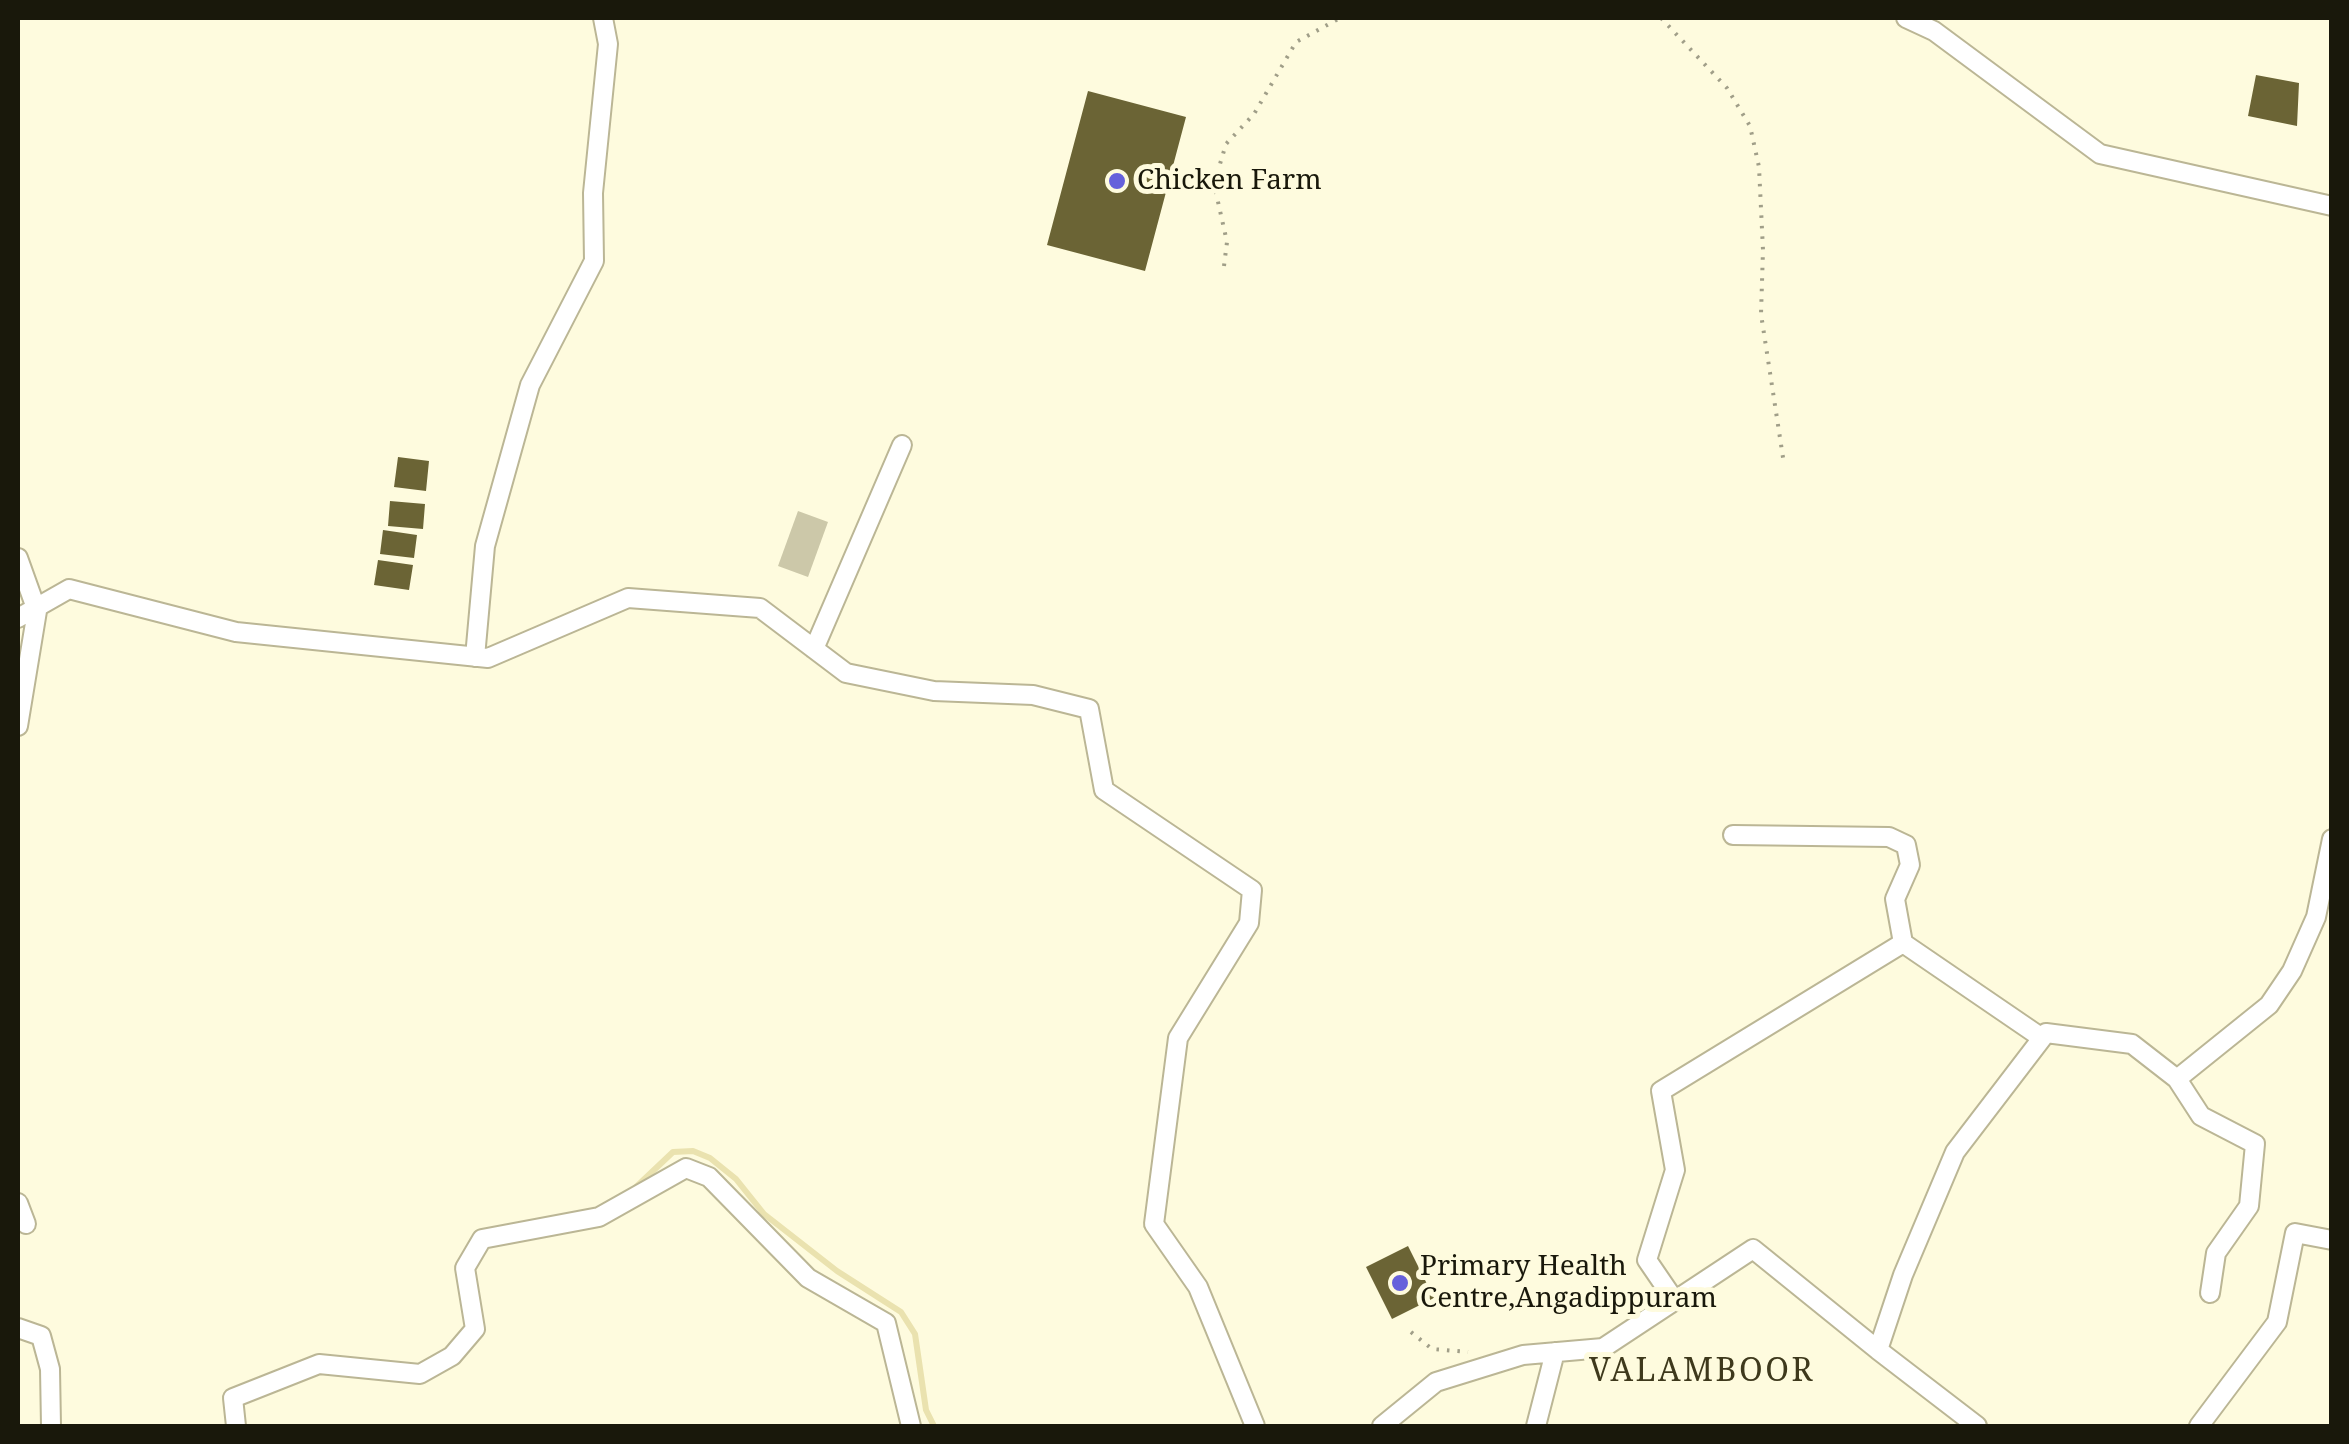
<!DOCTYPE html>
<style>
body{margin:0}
#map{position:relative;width:2349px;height:1444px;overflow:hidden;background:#fefbde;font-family:"Noto Serif",serif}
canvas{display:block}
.frame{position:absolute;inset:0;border:20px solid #19180b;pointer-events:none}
</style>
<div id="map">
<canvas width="2349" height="1444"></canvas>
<div class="frame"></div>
</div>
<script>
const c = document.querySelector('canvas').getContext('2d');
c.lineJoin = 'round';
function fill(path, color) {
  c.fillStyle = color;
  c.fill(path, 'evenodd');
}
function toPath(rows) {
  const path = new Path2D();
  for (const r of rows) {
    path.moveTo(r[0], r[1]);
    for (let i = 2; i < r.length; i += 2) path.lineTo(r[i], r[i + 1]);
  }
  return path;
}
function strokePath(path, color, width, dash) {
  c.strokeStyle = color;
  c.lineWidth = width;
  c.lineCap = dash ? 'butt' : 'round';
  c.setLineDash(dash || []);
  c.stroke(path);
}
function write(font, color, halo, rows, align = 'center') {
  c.font = font + ' "Noto Serif",serif';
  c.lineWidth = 10;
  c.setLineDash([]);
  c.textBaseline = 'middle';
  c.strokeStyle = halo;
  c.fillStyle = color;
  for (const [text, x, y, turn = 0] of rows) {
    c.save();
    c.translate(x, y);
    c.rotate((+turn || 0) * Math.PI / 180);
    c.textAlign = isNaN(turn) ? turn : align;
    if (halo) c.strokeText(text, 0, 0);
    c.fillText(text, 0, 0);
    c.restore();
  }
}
fill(toPath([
 [798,511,828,522,808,577,778,566]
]), '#ccc8a9');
strokePath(toPath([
 [636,1187,673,1152,693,1151,710,1158,736,1179,764,1214,837,1271,901,1312,915,1334,926,1410,934,1426]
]), '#eae2af', 6);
fill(toPath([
 [2256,75,2299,83,2297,126,2248,116],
 [1088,91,1186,117,1145,271,1047,245],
 [398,457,429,461,426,491,394,487],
 [390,501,425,504,423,529,388,526],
 [383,530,417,535,414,558,380,554],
 [378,560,413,565,409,590,374,585],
 [1408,1246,1434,1298,1392,1319,1366,1267]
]), '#6b6435');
const minor = toPath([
 [1906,18,1934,31,2100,154,2332,206],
 [18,558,37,611,18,726],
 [18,618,69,589,236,632,488,658,628,598,760,608,846,673,934,691,1033,695,1089,709,1104,790,1252,890,1249,923,1178,1038,1154,1224,1198,1287,1255,1426],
 [814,649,902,445],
 [475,657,485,546,530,385,594,261,593,193,608,44,603,18],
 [1733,835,1889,837,1906,845,1910,865,1895,899,1903,943],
 [2177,1079,2201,1116,2255,1144,2249,1206,2216,1253,2210,1293],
 [18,1203,26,1224],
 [1675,1301,1647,1260,1675,1170,1661,1091,1903,943,2042,1038],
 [18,1328,41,1336,50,1369,51,1426],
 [1878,1350,1977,1426],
 [236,1426,233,1398,319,1364,420,1374,452,1356,475,1329,465,1268,482,1239,599,1217,686,1168,709,1177,808,1278,886,1323,911,1426],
 [1382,1426,1436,1382,1523,1355,1603,1348,1753,1249,1878,1350,1903,1275,1955,1152,2046,1033,2132,1044,2177,1079,2269,1005,2292,971,2316,917,2332,839],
 [1536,1426,1555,1352],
 [2199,1426,2277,1322,2295,1233,2332,1240]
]);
strokePath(minor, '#bbb695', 22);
strokePath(toPath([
 [1661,18,1727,88,1750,126,1759,167,1763,250,1761,314,1784,464],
 [1224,266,1227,242,1214,184,1226,144,1254,114,1296,42,1340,18],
 [1411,1332,1432,1349,1468,1352]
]), '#a09e88', 4, [2.5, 8]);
strokePath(minor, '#fff', 18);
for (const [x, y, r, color] of [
 [1117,181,10,"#6661db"],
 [1400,1283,10,"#6661db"]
]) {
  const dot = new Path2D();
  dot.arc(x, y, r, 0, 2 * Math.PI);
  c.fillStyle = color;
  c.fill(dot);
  strokePath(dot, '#fefbde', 4);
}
write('28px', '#19180b', '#fefbde', [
 ["Chicken Farm",1137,181],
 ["Primary Health",1420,1267],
 ["Centre,Angadippuram",1420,1299]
], 'left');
c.letterSpacing = '2.5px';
write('32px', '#3e391c', '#fefbde', [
 ["VALAMBOOR",1702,1372]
]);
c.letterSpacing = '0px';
</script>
